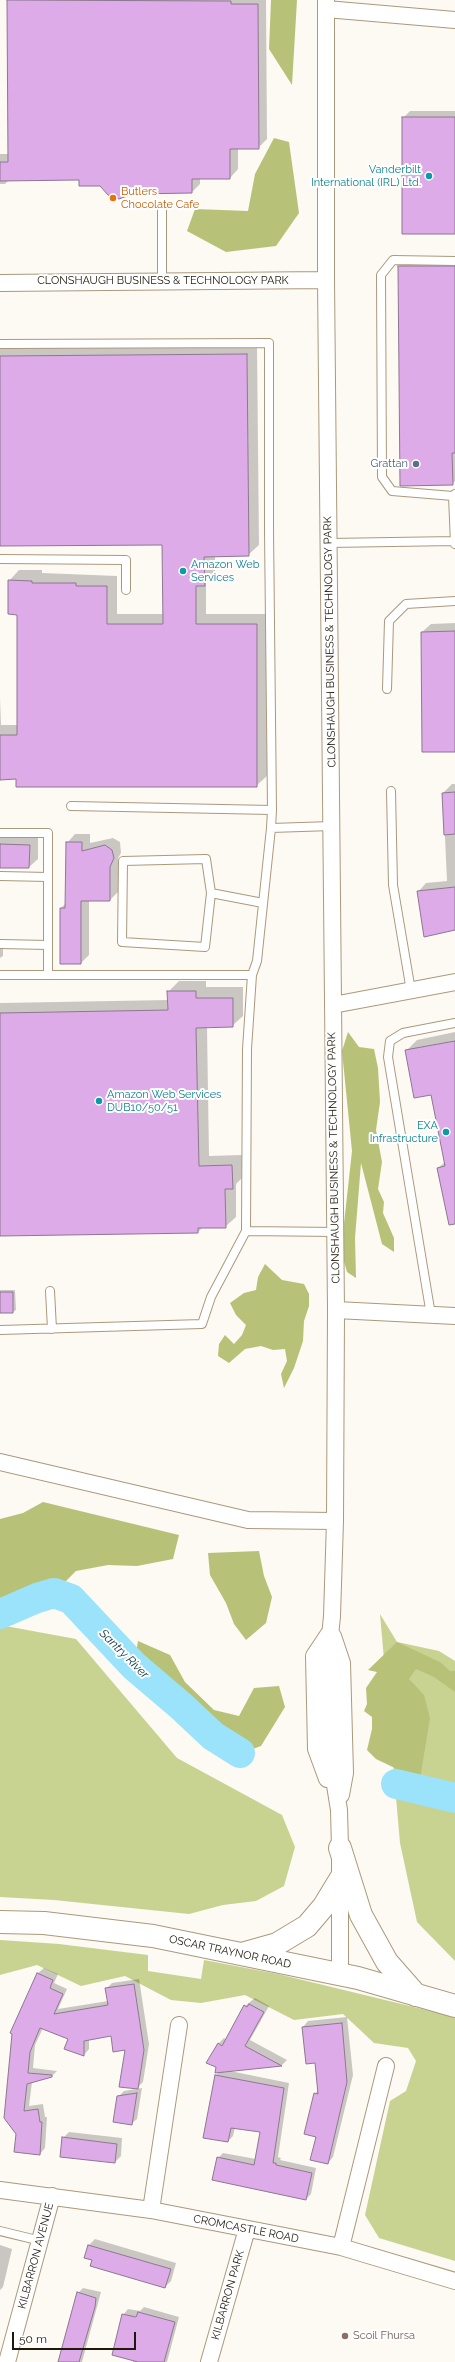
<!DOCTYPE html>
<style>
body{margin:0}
#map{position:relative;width:455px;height:2362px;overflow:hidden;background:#fdf9f3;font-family:Raleway,sans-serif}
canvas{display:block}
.scale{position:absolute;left:12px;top:2332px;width:124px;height:18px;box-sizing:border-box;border:2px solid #1f190d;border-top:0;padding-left:5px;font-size:12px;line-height:14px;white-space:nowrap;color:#1f190d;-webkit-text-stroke:3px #fff;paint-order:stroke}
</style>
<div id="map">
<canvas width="455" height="2362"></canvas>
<div class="scale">50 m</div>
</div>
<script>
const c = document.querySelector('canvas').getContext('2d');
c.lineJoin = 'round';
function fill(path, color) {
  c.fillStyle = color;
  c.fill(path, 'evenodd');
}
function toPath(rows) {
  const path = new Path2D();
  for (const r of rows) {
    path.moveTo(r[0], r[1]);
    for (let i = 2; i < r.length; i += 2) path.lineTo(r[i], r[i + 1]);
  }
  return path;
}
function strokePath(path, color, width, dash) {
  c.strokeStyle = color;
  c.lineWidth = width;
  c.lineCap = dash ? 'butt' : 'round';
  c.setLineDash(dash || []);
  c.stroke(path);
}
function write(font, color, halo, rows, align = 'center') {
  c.font = font + ' Raleway,sans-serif';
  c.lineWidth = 4;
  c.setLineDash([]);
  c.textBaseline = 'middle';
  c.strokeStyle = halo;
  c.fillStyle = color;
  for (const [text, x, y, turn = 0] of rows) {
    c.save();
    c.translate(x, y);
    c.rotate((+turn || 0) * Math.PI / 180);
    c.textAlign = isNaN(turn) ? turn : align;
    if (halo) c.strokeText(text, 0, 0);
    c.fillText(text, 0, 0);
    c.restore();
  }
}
fill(toPath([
 [380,1614,397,1642,439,1651,455,1661,455,1961,417,1922,400,1843],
 [0,1625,76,1639,177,1758,282,1815,295,1847,284,1886,256,1901,223,1905,189,1914,54,1900,0,1897],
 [0,1940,59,1944,148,1955,148,1971,201,1979,204,1960,278,1974,455,2017,455,2261,379,2238,365,2215,390,2101,406,2091,416,2061,408,2048,374,2043,343,2014,294,2020,245,1995,201,2003,171,2000,125,1976,81,1986,37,1965,0,1975]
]), '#c8d392');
fill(toPath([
 [271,0,297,0,292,85,269,49],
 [274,138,289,142,299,213,276,246,226,252,187,231,195,209,248,211,255,174],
 [348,1032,359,1047,374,1049,378,1068,380,1102,376,1130,382,1162,378,1189,384,1202,383,1213,394,1238,394,1252,382,1244,361,1163,355,1238,356,1278,347,1272,341,1251,352,1151,342,1051],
 [265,1264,282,1280,304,1284,309,1294,309,1306,304,1321,303,1341,294,1368,284,1388,281,1374,287,1361,285,1349,273,1350,261,1346,245,1349,229,1363,218,1356,219,1344,225,1335,234,1344,242,1335,246,1325,236,1315,230,1303,244,1293,256,1290,258,1277],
 [43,1502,179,1535,173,1559,137,1566,108,1565,76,1571,54,1593,37,1598,0,1614,0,1519,23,1513],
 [259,1551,264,1576,272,1597,266,1623,246,1640,234,1624,226,1603,210,1575,208,1553],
 [138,1641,170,1655,185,1682,214,1710,239,1716,254,1688,279,1686,285,1707,261,1746,236,1755,196,1736,181,1706,134,1666],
 [397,1642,440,1662,450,1671,455,1671,455,1692,434,1677,416,1669,409,1679,424,1695,430,1718,420,1779,401,1777,399,1770,376,1759,367,1750,372,1729,372,1717,364,1711,367,1704,366,1688,377,1672,368,1670]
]), '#b7c278');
fill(toPath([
 [8,0,266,0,267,139,258,148,238,148,238,169,230,178,200,178,200,184,192,192,101,185,80,179,10,179,5,184,0,184,0,154,9,154],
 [410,111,455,111,455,233,403,118],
 [408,257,455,257,455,481,452,484,401,485,399,266],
 [257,344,259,545,248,555,215,555,215,574,206,583,206,614,267,614,267,776,256,786,0,778,0,698,1,725,18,725,18,614,9,581,19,570,42,570,42,573,117,576,117,614,164,614,163,544,0,545,0,346],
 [455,623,455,751,422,632,431,624],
 [452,784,455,784,455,929,418,892,426,883,447,881,443,793],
 [75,834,90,834,90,843,113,838,120,842,121,853,118,858,118,892,110,900,89,900,89,955,81,963,61,908,66,903,67,843],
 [0,836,38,836,38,859,29,867,0,867],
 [0,941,3,942,3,956,0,958],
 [179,981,206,981,206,987,243,987,243,1016,232,1026,207,1027,209,1156,242,1155,243,1177,236,1184,236,1217,225,1227,203,1227,198,1232,0,1235,0,1003,169,1000,168,992],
 [455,1032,455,1201,438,1168,445,1162,431,1094,406,1051,417,1040],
 [0,1290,15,1290,16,1310,13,1312,0,1312],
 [44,1968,58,1974,54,1983,67,1989,58,2009,108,2001,106,1989,112,1983,139,1979,149,2044,143,2082,137,2088,127,2049,111,2035,89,2039,89,2049,84,2055,66,2048,69,2038,43,2028,35,2045,33,2068,57,2071,52,2076,32,2082,29,2106,43,2104,45,2117,47,2117,45,2148,40,2154,17,2133,12,2033,38,1973],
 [255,1998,269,2006,250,2040,287,2060,282,2065,230,2071,289,2083,278,2157,281,2158,280,2160,316,2168,311,2194,306,2199,218,2158,223,2153,256,2159,261,2131,235,2127,233,2136,228,2141,204,2137,216,2075,219,2072,218,2044,224,2038,227,2040,245,2006],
 [347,2017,353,2075,333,2157,328,2163,317,2136,315,2094,318,2090,316,2062,307,2063,303,2027,308,2021],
 [142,2088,137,2119,131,2124,118,2097,124,2091],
 [69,2132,122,2138,121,2156,115,2162,63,2138],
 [95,2239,176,2263,171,2281,165,2287,85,2258,89,2245],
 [0,2245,12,2249,3,2287,0,2290],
 [83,2288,101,2292,82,2362,59,2362,78,2293],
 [144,2307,179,2317,167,2362,133,2362,123,2315,128,2309,140,2311]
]), '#0003');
strokePath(toPath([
 [0,1614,37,1598,54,1593,71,1599,134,1666,181,1706,213,1736,240,1753],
 [396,1784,455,1798]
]), '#9be3fa', 30);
const building = toPath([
 [7,0,231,1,231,4,258,4,259,149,230,149,230,179,192,179,192,193,133,194,119,199,108,195,100,186,79,186,79,180,0,181,0,162,8,162,7,0],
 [402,117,455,117,455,234,402,234,402,117],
 [398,266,455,266,455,453,452,453,453,485,400,486,398,266],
 [247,354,249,556,204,557,205,586,196,586,196,624,257,624,257,787,16,787,16,779,0,780,0,735,17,735,17,615,8,614,8,580,32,581,32,583,76,583,76,586,107,586,107,624,163,624,162,545,0,546,0,356,247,354],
 [455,631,455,752,422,752,421,632,455,631],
 [455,792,455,834,444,835,442,793,455,792],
 [66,842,82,842,82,851,105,845,112,850,114,858,110,867,110,901,81,901,81,964,60,964,60,908,65,908,66,842],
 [0,844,30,845,29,868,0,868,0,844],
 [455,887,455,930,424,937,417,891,455,887],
 [167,991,196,991,196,998,233,998,233,1027,196,1028,199,1166,232,1165,233,1189,225,1189,226,1228,198,1228,198,1233,0,1236,0,1013,168,1010,167,991],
 [455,1041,455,1224,449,1225,437,1168,445,1166,431,1095,414,1098,405,1050,455,1041],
 [0,1292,13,1292,13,1313,0,1313,0,1292],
 [37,1973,53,1980,50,1988,63,1994,54,2014,108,2005,105,1988,134,1984,144,2050,138,2089,119,2087,125,2050,113,2052,111,2036,84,2041,84,2056,64,2049,68,2039,40,2028,30,2052,28,2073,52,2075,52,2077,27,2084,24,2111,38,2109,40,2122,42,2122,40,2155,14,2152,16,2134,4,2118,12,2034,10,2033,37,1973],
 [249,2004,264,2012,245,2046,282,2066,215,2073,216,2067,206,2063,218,2043,222,2046,244,2005,247,2007,249,2004],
 [342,2023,347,2082,328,2164,310,2160,316,2137,304,2134,314,2093,318,2094,315,2063,306,2064,302,2027,342,2023],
 [215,2075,284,2088,273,2163,276,2163,276,2165,312,2173,306,2200,212,2180,217,2157,254,2165,260,2132,231,2128,228,2142,203,2138,215,2075],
 [137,2093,132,2125,113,2122,117,2096,137,2093],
 [62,2137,117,2144,115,2163,60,2157,62,2137],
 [88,2245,171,2269,165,2288,90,2266,92,2260,84,2258,88,2245],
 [77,2292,96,2298,95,2307,79,2362,58,2362,77,2292],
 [138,2312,175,2322,164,2362,138,2362,112,2355,122,2314,136,2317,138,2312]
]);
fill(building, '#ddabe7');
strokePath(building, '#8d7791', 1);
const service = toPath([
 [162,211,162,281],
 [455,261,393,260,381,275,382,477,392,491,453,496,455,494],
 [0,344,269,343,269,530,272,810],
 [453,496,455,544],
 [329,543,455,541],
 [0,559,126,560,126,590],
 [387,689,389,621,406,604,455,601],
 [391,791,393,885,411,991],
 [71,806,272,810,271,828,332,826],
 [0,833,48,833,48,975],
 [0,876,48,877],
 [211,893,205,947,122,942,123,861,206,859,211,893,263,903],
 [0,944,48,945],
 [0,975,252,975],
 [246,1231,336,1232],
 [50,1291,52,1329],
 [431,1315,388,1057,390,1041,403,1033,455,1023],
 [0,1330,202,1324,211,1297,246,1231,247,1049,252,975,257,961,271,828],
 [0,2231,41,2241]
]);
const minor = toPath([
 [326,0,326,280,336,1310,335,1521,332,1616,328,1657,329,1748,339,1810,340,1848,340,1975],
 [326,9,455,20],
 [0,283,326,280],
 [333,1005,455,982],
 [336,1310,455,1316],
 [0,1462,248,1520,335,1521],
 [333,1636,342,1663,345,1773,341,1795],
 [327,1779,316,1749,314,1656,330,1632],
 [0,2190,151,2210,341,2247,455,2281],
 [151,2210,179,2025],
 [341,2247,386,2066],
 [7,2362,52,2196],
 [209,2362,247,2229]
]);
const secondary = toPath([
 [340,1848,361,1915,387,1962,416,1995],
 [0,1922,44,1923,153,1936,358,1978,455,2006],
 [245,1953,277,1944,307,1926,324,1906,341,1878]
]);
strokePath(service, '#ab997c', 10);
strokePath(minor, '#ab997c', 18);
strokePath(secondary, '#ab997c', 24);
strokePath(service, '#fff', 8);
strokePath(minor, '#fff', 16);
strokePath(secondary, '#fff', 22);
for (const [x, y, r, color] of [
 [429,176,4,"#0f9aa8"],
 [113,198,4,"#e8710a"],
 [416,464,4,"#5c6f8a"],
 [183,571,4,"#0f9aa8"],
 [99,1101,4,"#0f9aa8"],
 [446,1132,4,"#0f9aa8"],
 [345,2336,4,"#8d6e63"]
]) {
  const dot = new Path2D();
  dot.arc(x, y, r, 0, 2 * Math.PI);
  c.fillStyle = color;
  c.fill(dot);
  strokePath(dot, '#fff', 1.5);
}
write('11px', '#0d838f', '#fff', [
 ["Vanderbilt",421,170],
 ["International (IRL) Ltd.",421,183],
 ["Amazon Web",191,565,"left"],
 ["Services",191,578,"left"],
 ["Amazon Web Services",107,1095,"left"],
 ["DUB10/50/51",107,1108,"left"],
 ["EXA",438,1126],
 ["Infrastructure",438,1139]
], 'right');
write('11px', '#c56008', '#fff', [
 ["Butlers",121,192],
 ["Chocolate Cafe",121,205]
], 'left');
write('11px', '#1f190d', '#fff', [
 ["CLONSHAUGH BUSINESS & TECHNOLOGY PARK",163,281],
 ["CLONSHAUGH BUSINESS & TECHNOLOGY PARK",330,642,-91],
 ["CLONSHAUGH BUSINESS & TECHNOLOGY PARK",334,1158,-91],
 ["OSCAR TRAYNOR ROAD",230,1952,12],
 ["CROMCASTLE ROAD",246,2229,11],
 ["KILBARRON AVENUE",36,2256,-75],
 ["KILBARRON PARK",228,2295,-74]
]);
write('11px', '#4e5e75', '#fff', [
 ["Grattan",408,464]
], 'right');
write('11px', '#785e54', '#fff', [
 ["Scoil Fhursa",353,2336]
], 'left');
write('italic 12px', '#073541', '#fff', [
 ["Santry River",124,1654,45]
]);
</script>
